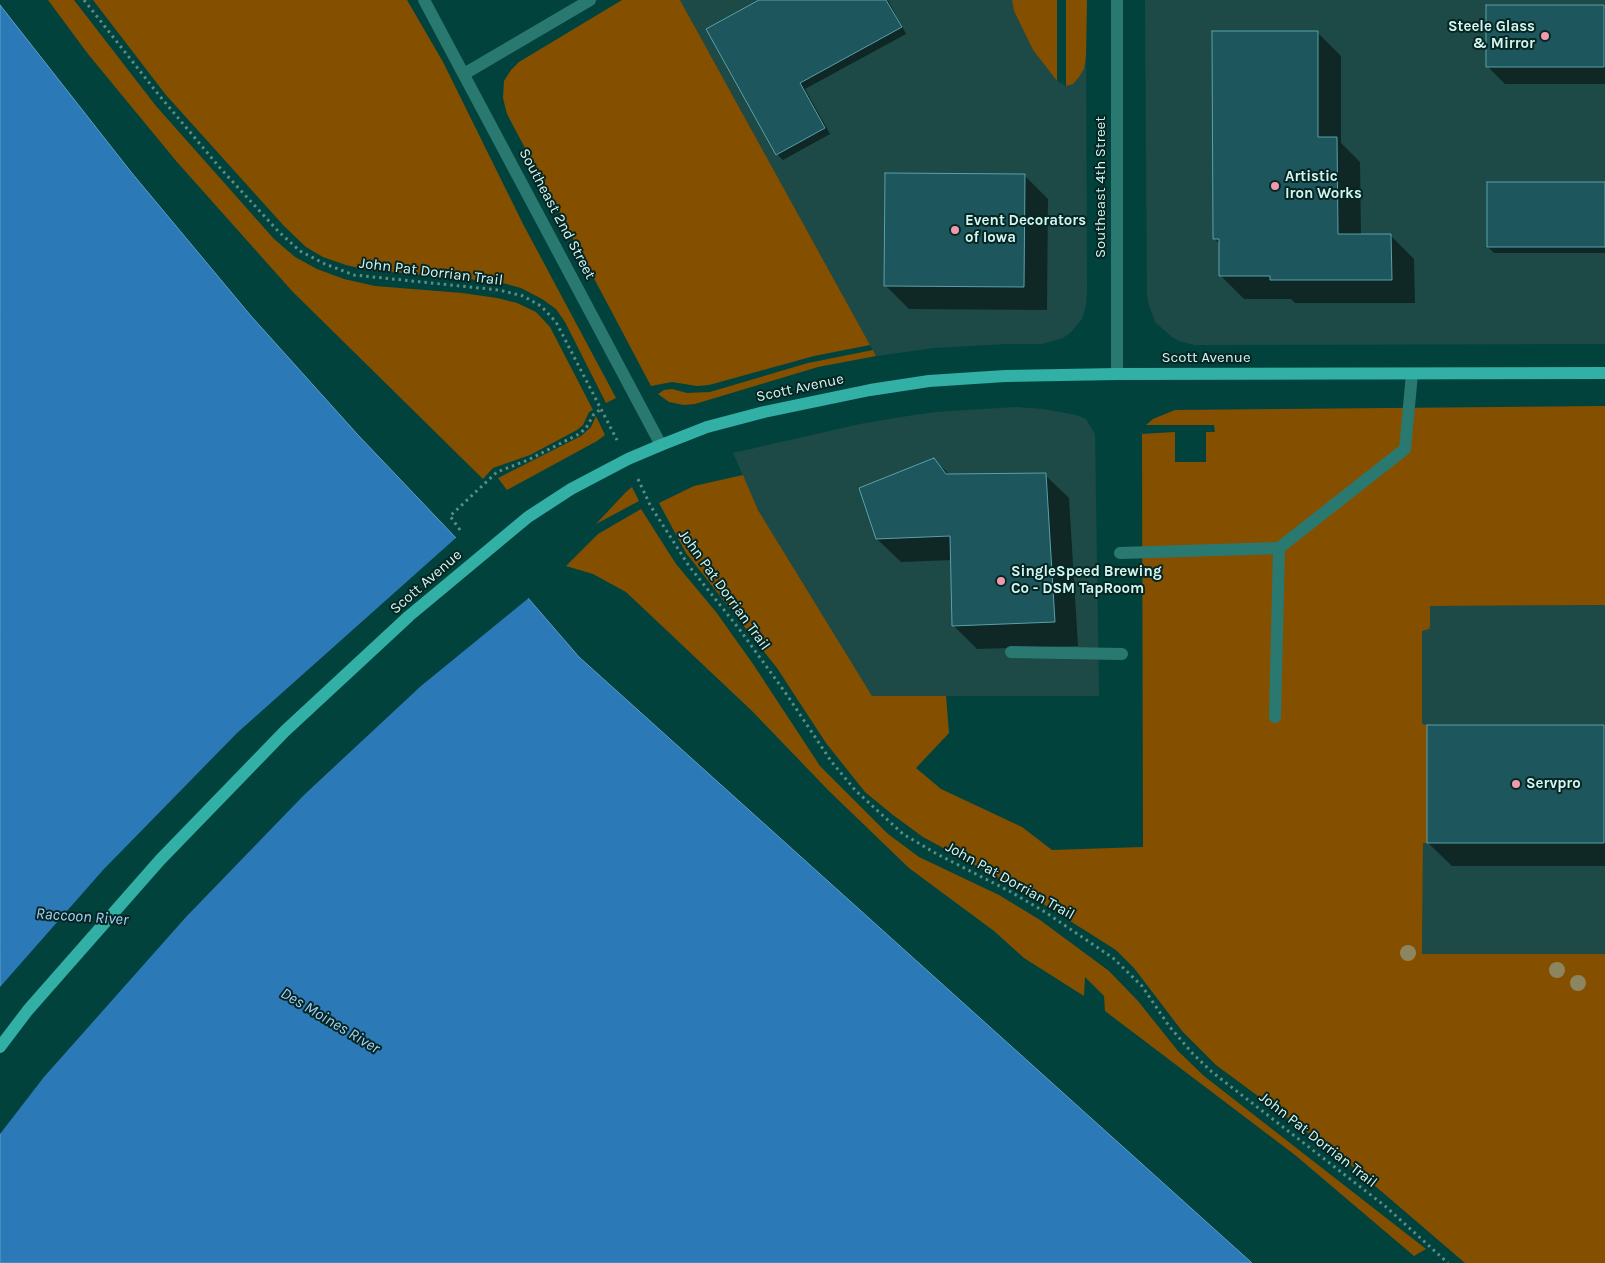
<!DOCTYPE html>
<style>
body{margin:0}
canvas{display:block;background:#02423d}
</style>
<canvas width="1605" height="1263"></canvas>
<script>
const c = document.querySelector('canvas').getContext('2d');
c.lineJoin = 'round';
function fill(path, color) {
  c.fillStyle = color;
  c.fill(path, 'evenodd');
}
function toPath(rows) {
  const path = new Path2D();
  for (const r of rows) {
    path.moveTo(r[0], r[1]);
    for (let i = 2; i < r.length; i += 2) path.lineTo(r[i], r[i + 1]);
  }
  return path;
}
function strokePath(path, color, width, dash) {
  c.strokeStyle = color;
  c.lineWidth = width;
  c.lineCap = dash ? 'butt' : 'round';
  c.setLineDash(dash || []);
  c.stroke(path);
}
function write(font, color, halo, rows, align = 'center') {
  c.font = font + ' Karla,sans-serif';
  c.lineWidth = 4;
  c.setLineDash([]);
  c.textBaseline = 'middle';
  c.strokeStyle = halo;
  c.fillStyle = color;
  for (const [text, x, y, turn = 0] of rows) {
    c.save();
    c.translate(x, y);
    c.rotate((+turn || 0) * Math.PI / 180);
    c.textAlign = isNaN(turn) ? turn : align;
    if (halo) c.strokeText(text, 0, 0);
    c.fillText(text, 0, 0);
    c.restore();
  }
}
fill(toPath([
 [680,0,1012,0,1014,11,1033,50,1057,81,1066,86,1084,69,1086,56,1087,291,1086,305,1082,319,1071,332,1063,338,1042,344,1006,344,934,348,876,356],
 [1145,0,1605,0,1605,344,1195,345,1179,341,1172,337,1155,322,1149,305,1147,294],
 [1016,407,1043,409,1076,415,1086,419,1095,434,1099,696,872,696,758,510,733,453,860,424,901,417,936,412],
 [1605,605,1605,954,1422,954,1423,843,1427,843,1427,725,1422,725,1422,630,1426,630,1430,626,1430,606]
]), '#1d4a46');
fill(toPath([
 [48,0,74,0,156,106,274,239,295,257,317,269,344,279,375,286,462,293,497,298,517,303,536,312,550,327,593,410,589,412,583,425,577,430,530,455,493,468,483,479,292,291,177,162,88,54],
 [93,0,407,0,443,62,523,224,616,398,606,403,565,322,556,309,542,299,521,288,499,282,368,270,346,265,323,257,306,247,284,226,166,95],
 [622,0,680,0,870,345,814,356,709,385,697,386,672,382,651,386,507,114,503,98,504,81,511,70,519,62],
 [1012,0,1057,0,1057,81,1033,50,1014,11],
 [1066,0,1087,0,1086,56,1084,69,1079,77,1073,84,1066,86],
 [873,350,876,356,818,367,695,404,684,405,669,402,658,394,664,390,672,389,687,393,710,392,808,363],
 [1605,406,1605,605,1430,606,1430,626,1429,629,1422,631,1422,724,1427,725,1427,843,1423,843,1422,954,1605,954,1605,1263,1465,1263,1346,1161,1216,1065,1182,1031,1134,968,1116,950,1021,890,923,837,893,815,865,792,826,743,777,668,686,553,659,503,694,486,743,475,758,510,872,696,946,696,949,733,916,768,941,789,1022,827,1052,850,1143,847,1142,434,1175,432,1175,462,1206,462,1206,432,1215,432,1214,425,1146,425,1153,419,1175,410],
 [596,416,605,435,597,441,507,490,498,478,581,436,591,427],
 [632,487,639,501,596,524,626,492],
 [641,509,676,564,716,612,753,664,820,766,888,834,919,857,999,895,1040,920,1109,971,1138,1001,1178,1051,1204,1076,1426,1249,1414,1256,1295,1155,1105,1011,1104,996,1085,977,1084,996,1024,958,994,931,909,868,829,791,752,711,626,592,593,574,566,566,598,534]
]), '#854f00');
const water = toPath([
 [0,5,131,172,251,316,358,435,456,538,528,598,579,657,1252,1263,0,1263,0,5]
]);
fill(water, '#2b7ab7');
strokePath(water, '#5d9fc8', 1);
fill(toPath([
 [458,536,530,597,421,686,304,795,186,917,44,1077,0,1134,0,987,103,870,237,733]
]), '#02423d');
fill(toPath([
 [762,0,888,0,906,34,805,89,830,134,783,160,777,154],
 [1603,7,1605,8,1605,84,1505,84,1487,66],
 [1317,32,1341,56,1341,143,1360,162,1361,236,1391,236,1414,259,1415,303,1295,303,1291,299,1244,299,1220,275,1220,244,1214,238],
 [1024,175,1048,199,1047,310,909,309,886,286],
 [1605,183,1605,253,1494,253,1488,247],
 [934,460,950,475,1045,475,1069,498,1078,646,977,649,953,625,952,560,901,562,877,539],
 [1604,726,1605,728,1605,866,1452,866,1428,843]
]), '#0007');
const building = toPath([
 [759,0,886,0,902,27,800,83,825,128,776,155,706,29,759,0],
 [1486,5,1604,5,1604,67,1486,67,1486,5],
 [1212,31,1318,31,1318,137,1337,137,1338,234,1391,234,1392,280,1270,280,1270,276,1219,276,1219,239,1213,239,1212,31],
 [885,173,1025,174,1024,287,884,286,885,173],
 [1487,182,1605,182,1605,247,1487,247,1487,182],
 [934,458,946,474,1046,473,1055,622,952,626,950,536,876,539,859,488,934,458],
 [1427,725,1604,725,1604,843,1427,843,1427,725]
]);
fill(building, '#1d565c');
strokePath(building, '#59a1ab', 1);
strokePath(toPath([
 [84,0,158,94,221,169,279,232,300,251,325,264,354,275,499,290,523,296,541,306,556,322,617,440],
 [638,479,650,505,689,566,740,630,787,695,831,761,855,790,903,834,937,854,1011,892,1045,912,1113,958,1142,986,1169,1026,1193,1054,1212,1072,1385,1206,1448,1263],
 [460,530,450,516,497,472,528,460,579,434,586,428,594,414,601,409]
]), '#598d88', 3, [2.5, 4]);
strokePath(toPath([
 [424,0,661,445],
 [1117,0,1117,374],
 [464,74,590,0],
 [1120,553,1279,548],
 [1011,652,1122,654],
 [1275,717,1279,548,1405,449,1412,374]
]), '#2a7971', 12);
strokePath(toPath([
 [0,1047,28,1010,160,860,285,731,409,616,528,517,571,489,628,459,661,445,707,427,764,412,870,390,929,381,1005,376,1117,374,1605,373]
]), '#32b0a5', 12);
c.fillStyle = '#8c8660';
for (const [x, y] of [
 [1408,953],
 [1557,970],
 [1578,983]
]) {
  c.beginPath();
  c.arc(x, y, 8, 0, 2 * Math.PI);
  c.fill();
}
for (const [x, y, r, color] of [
 [1545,36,5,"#f29aad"],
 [1275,186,5,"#f29aad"],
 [955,230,5,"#f29aad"],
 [1001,581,5,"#f29aad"],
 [1516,784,5,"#f29aad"]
]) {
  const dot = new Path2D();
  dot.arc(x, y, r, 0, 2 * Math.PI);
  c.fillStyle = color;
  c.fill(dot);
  strokePath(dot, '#062623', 2);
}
write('bold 15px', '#d3f6f1', '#062623', [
 ["Steele Glass",1535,27,"right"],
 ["& Mirror",1535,44,"right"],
 ["Artistic",1285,177],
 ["Iron Works",1285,194],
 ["Event Decorators",965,221],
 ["of Iowa",965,238],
 ["SingleSpeed Brewing",1011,572],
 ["Co - DSM TapRoom",1011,589],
 ["Servpro",1526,784]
], 'left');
write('15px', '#d3f6f1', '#062623', [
 ["Southeast 4th Street",1101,187,-90],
 ["Southeast 2nd Street",557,214,62],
 ["John Pat Dorrian Trail",431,272,7],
 ["Scott Avenue",1206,358],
 ["Scott Avenue",800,388,-12],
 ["Scott Avenue",426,582,-41],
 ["John Pat Dorrian Trail",724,590,54],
 ["John Pat Dorrian Trail",1010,881,29],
 ["John Pat Dorrian Trail",1318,1140,38]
]);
write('italic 16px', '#a4d1f9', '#062623', [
 ["Raccoon River",82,917,4],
 ["Des Moines River",330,1021,31]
]);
</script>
